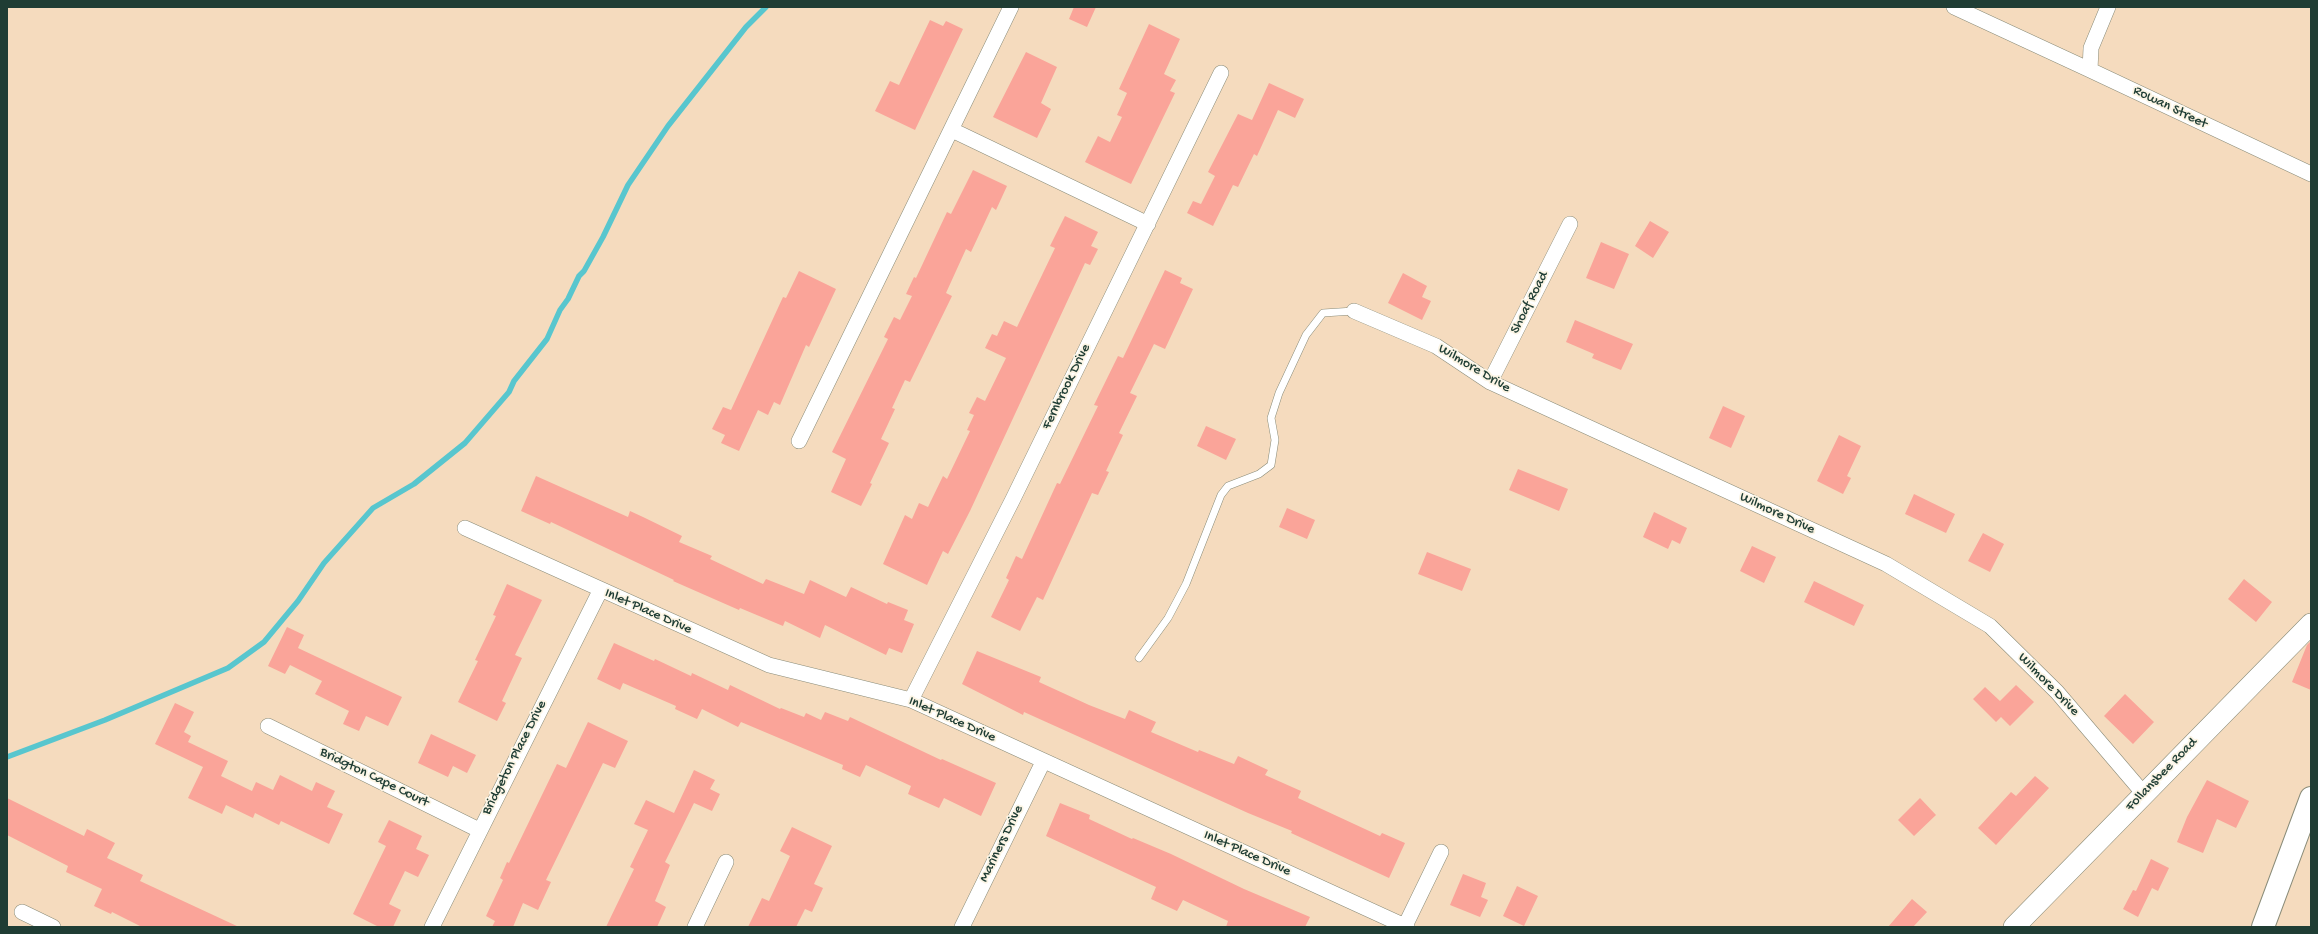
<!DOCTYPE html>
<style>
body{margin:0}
#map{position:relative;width:2318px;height:934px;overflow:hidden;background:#f5dbbe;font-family:"Gochi Hand",sans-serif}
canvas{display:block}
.frame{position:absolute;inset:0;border:8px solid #1f3d34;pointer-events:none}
</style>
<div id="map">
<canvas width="2318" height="934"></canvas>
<div class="frame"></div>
</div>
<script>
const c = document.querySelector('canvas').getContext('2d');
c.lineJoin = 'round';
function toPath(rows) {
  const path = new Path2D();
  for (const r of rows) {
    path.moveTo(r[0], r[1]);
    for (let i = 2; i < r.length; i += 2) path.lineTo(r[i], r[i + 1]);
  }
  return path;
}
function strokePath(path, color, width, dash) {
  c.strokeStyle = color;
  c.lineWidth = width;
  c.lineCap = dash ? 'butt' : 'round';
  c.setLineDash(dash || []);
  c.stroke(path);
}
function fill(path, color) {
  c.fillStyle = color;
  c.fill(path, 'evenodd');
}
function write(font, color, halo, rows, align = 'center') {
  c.font = font + ' "Gochi Hand",sans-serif';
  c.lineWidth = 3.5;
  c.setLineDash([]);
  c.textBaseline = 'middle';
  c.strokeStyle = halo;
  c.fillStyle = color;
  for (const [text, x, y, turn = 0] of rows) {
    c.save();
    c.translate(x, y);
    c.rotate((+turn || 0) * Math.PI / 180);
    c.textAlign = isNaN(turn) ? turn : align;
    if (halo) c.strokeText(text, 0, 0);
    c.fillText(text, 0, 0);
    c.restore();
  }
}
strokePath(toPath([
 [7,757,105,720,228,668,264,642,298,601,324,563,373,508,414,484,465,443,509,392,514,381,547,339,560,310,568,299,579,276,584,271,603,237,628,185,668,126,746,27,766,7]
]), '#58c6ce', 5.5);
fill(toPath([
 [1074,7,1096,7,1087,27,1069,19],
 [930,20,943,26,946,21,963,29,915,130,875,111,890,81,899,85],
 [1149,24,1180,39,1164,74,1176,80,1170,91,1175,93,1131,184,1085,162,1098,136,1110,142,1122,117,1117,115,1127,93,1119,89],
 [1026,52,1057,67,1041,103,1051,109,1037,138,993,117],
 [1269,83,1304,99,1295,118,1278,110,1257,156,1254,154,1238,187,1233,185,1213,226,1187,213,1193,201,1201,204,1215,176,1208,172,1238,114,1252,120],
 [973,170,1007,186,996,210,992,207,971,252,966,249,946,293,952,296,910,382,905,380,892,408,895,409,881,439,889,443,870,483,872,484,861,506,831,492,846,459,832,452,888,339,884,337,894,317,900,320,912,296,906,294,914,277,916,278,947,212,951,214],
 [1065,216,1098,232,1091,246,1098,249,1090,265,1085,263,970,511,948,554,943,551,927,585,883,564,905,515,912,519,919,503,928,507,943,476,947,479,970,431,967,430,974,415,969,413,977,397,985,401,1006,358,985,348,992,334,997,336,1004,321,1017,327,1055,248,1050,246],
 [1650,221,1669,232,1653,258,1635,246],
 [1601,242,1629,254,1614,289,1586,278],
 [1165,270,1182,278,1180,283,1193,289,1165,349,1154,344,1130,393,1137,396,1119,433,1123,435,1106,471,1109,472,1098,495,1092,493,1043,600,1037,597,1020,631,991,617,1009,580,1006,578,1016,556,1022,559,1057,483,1060,484,1098,406,1094,405,1118,356,1123,358],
 [799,271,836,289,809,347,806,345,780,405,774,402,768,415,758,410,739,451,721,443,725,435,712,429,723,407,731,410,783,297,786,298],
 [1403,273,1427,286,1422,297,1431,301,1422,320,1388,303],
 [1575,320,1633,344,1621,370,1592,358,1594,354,1566,342],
 [1723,406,1745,416,1731,448,1709,438],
 [1206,426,1236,439,1226,460,1197,446],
 [1839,435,1861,446,1847,476,1851,478,1843,494,1817,481],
 [1518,469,1568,489,1559,511,1509,490],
 [536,476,628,517,630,511,643,517,682,536,679,542,712,556,710,559,763,584,766,579,804,594,810,580,846,597,851,587,887,604,888,602,908,610,904,620,914,624,902,653,889,648,886,655,825,625,820,638,785,621,783,626,740,608,739,610,673,581,674,580,551,522,550,524,521,511],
 [1914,494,1955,514,1946,533,1905,514],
 [1287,508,1315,520,1307,539,1279,527],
 [1654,512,1687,528,1680,544,1672,540,1668,549,1643,537],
 [1983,533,2004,544,1990,572,1968,561],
 [1752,546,1776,557,1764,583,1740,571],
 [1427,552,1471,569,1462,591,1418,574],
 [2244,579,2272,602,2256,622,2228,599],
 [1814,581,1864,605,1854,626,1804,602],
 [507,584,542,600,515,655,522,658,502,701,506,703,497,721,458,702,478,661,475,660,496,616,493,615],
 [287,627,304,635,298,648,402,697,388,726,366,716,359,731,343,724,349,711,315,694,322,681,290,665,285,674,268,666],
 [2311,641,2311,690,2292,682,2307,645],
 [614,643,654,661,655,659,691,676,692,673,728,690,730,685,780,709,781,708,804,717,806,713,821,720,825,712,848,721,850,717,941,760,942,759,996,783,981,816,944,798,939,808,908,794,911,786,866,765,860,777,842,769,843,765,741,722,738,727,702,709,697,719,675,709,676,706,623,683,620,690,597,679],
 [977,651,1041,677,1039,682,1089,705,1125,719,1129,710,1156,722,1151,732,1198,752,1199,750,1234,764,1238,756,1268,770,1265,775,1301,791,1298,798,1380,836,1382,833,1405,843,1389,878,1291,833,1292,831,1248,813,1024,712,1023,715,962,684],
 [2016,685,2034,702,2010,726,2001,717,1996,722,1973,699,1985,687,2000,701],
 [2125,694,2154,722,2133,744,2104,716],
 [175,703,194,712,184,732,191,736,188,742,228,761,221,776,252,791,256,782,273,790,280,775,312,791,316,782,335,791,327,807,343,814,329,844,281,821,279,825,255,813,253,818,226,805,222,814,188,798,203,767,155,744],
 [588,722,628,741,615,768,603,763,546,880,551,882,538,910,523,903,513,927,492,927,495,921,486,916,503,880,500,878,507,862,509,863,557,764,566,768],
 [431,734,476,755,467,773,453,766,448,777,418,763],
 [694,770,715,780,710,789,720,794,712,811,694,803,665,862,670,865,655,901,666,907,657,927,606,927,634,869,630,867,648,830,634,824,646,800,674,813],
 [2035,776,2049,788,1996,845,1978,828,2011,792,2016,796],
 [2207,780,2249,801,2236,828,2217,819,2203,853,2177,842,2187,817],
 [7,798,84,836,87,829,115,843,107,858,143,875,140,881,239,927,142,927,112,912,111,914,94,906,102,889,66,872,68,866,7,835],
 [1920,798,1936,815,1914,836,1898,820],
 [1060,803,1090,815,1089,819,1132,839,1133,838,1171,854,1244,889,1310,917,1305,927,1226,927,1228,921,1183,900,1177,911,1151,899,1156,887,1046,836],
 [389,820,422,836,416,849,429,855,418,877,405,871,389,904,401,910,393,927,379,927,353,914,386,846,378,842],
 [792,827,832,846,814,884,823,888,812,912,805,909,796,927,748,927,762,898,769,901,790,856,780,851],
 [2151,859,2169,868,2158,891,2152,888,2138,917,2123,909,2133,890,2136,891],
 [1463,874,1486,883,1481,897,1488,900,1480,917,1450,905],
 [1517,886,1538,896,1524,926,1503,916],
 [1912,899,1927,912,1913,927,1888,927]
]), '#faa499');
const lane = toPath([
 [1139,658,1168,618,1186,584,1221,495,1228,486,1259,474,1271,465,1275,440,1271,418,1279,393,1306,335,1323,313,1354,311]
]);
const street = toPath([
 [1954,7,2090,70],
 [2108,7,2091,48,2090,70,2311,174],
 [952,130,1148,224],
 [1354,311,1436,346,1490,382,1886,564,1990,626,2057,692,2144,794],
 [1490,382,1570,224],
 [799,441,1011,7],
 [465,528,769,665,911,700,1407,927],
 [911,700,1013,499,1221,73],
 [268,726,479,830],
 [22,912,53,927],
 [1405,926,1441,852],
 [432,927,600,591],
 [695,927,726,862],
 [962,927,1043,762]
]);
const secondary = toPath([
 [2014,927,2311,624]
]);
const primary = toPath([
 [2263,927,2311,798]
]);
strokePath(lane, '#8a8c79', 8);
strokePath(street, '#8a8c79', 16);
strokePath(secondary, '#8a8c79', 22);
strokePath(primary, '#8a8c79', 24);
strokePath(lane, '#fff', 7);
strokePath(street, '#fff', 15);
strokePath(secondary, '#fff', 21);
strokePath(primary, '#fff', 22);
write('14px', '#1f3d34', '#fcf5e5', [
 ["Rowan Street",2170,108,26],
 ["Shoaf Road",1530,303,-63],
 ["Wilmore Drive",1474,369,31],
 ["Fernbrook Drive",1067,387,-64],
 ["Wilmore Drive",1777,514,25],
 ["Inlet Place Drive",648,612,24],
 ["Wilmore Drive",2048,685,46],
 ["Inlet Place Drive",952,720,24],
 ["Bridgeton Place Drive",515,758,-63],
 ["Follansbee Road",2162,775,-46],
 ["Bridgton Cape Court",374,778,26],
 ["Mariners Drive",1002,844,-64],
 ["Inlet Place Drive",1247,854,24]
]);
</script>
